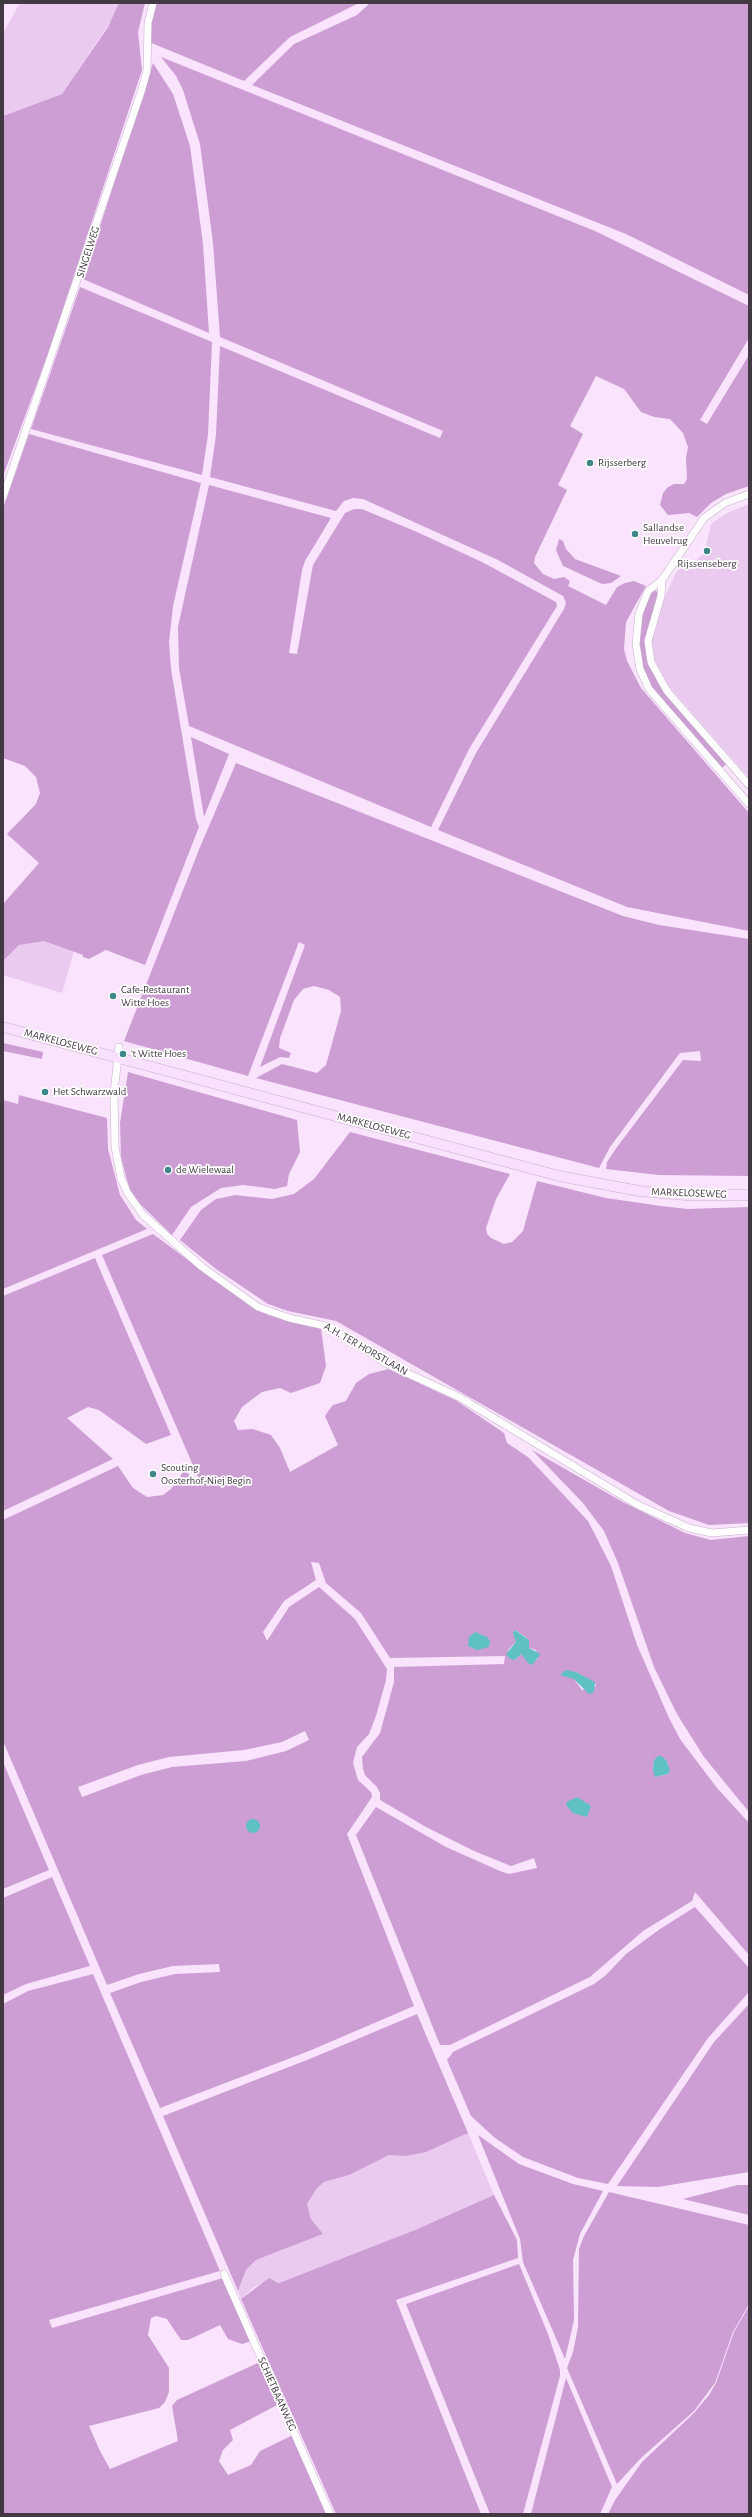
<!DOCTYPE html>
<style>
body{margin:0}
#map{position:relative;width:752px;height:2517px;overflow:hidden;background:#f9e3fd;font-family:"Alegreya Sans",sans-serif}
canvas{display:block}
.frame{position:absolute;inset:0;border:4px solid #423943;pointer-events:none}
</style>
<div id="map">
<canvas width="752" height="2517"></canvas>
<div class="frame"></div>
</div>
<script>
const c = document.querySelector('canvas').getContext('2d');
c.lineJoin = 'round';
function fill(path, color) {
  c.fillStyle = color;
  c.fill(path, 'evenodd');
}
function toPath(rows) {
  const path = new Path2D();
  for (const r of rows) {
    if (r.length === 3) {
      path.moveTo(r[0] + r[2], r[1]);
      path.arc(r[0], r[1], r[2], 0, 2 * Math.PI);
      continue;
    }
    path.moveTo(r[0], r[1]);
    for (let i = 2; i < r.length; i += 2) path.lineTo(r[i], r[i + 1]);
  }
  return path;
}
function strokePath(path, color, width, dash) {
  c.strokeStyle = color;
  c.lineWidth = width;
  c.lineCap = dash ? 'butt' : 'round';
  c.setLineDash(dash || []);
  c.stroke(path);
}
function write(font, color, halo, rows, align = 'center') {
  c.font = font + ' "Alegreya Sans",sans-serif';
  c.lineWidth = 3.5;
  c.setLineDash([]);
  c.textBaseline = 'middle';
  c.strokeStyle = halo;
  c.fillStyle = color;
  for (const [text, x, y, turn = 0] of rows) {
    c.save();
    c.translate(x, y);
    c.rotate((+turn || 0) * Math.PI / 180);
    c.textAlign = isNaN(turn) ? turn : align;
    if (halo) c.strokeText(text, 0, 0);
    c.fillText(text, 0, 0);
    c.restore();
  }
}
fill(toPath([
 [20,3,123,3,62,94,3,116,3,33],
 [749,504,749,778,660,676,652,653,651,640,661,604,677,571,682,565,694,562,704,554,711,524,727,513],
 [36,941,44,941,74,951,62,993,3,975,3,961,12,951,19,945],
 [468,2133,494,2195,415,2230,279,2283,274,2279,254,2287,241,2299,238,2291,246,2270,256,2260,323,2234,311,2219,307,2204,317,2188,324,2182,349,2175,389,2154,426,2152]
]), '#eacaef');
fill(toPath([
 [119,3,145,3,138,32,142,70,49,351,3,476,3,116,62,94,108,27],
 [156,3,359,3,290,37,244,81,149,42,150,24],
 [370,3,749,3,749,295,626,234,252,85,294,44,357,15],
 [161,57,595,231,749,306,749,338,700,420,707,424,749,355,749,486,726,494,711,503,697,517,689,513,668,515,660,505,663,493,668,487,674,484,684,484,687,479,686,458,688,447,683,433,670,419,654,417,641,412,624,389,596,376,570,426,583,434,558,485,567,490,535,557,534,563,543,574,554,579,564,577,570,581,568,586,606,605,617,587,625,583,634,581,646,586,626,622,624,649,627,661,641,688,749,813,749,931,627,907,438,830,476,753,564,609,566,603,563,596,498,560,363,499,353,498,344,501,336,511,210,477,216,435,220,346,440,438,443,431,220,337,213,243,200,144,183,90,176,76],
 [153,63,173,94,190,146,203,244,209,333,83,279],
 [80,287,212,342,208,434,202,475,31,429],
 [29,434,201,483,173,606,169,642,171,669,196,819,199,827,145,965,106,950,89,959,83,957,83,955,44,941,19,945,3,961,3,904,39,863,7,834,36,804,40,793,36,777,25,766,3,758,3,508],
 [209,485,331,518,305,561,302,570,289,653,297,654,313,565,345,513,354,509,362,509,417,532,482,562,556,602,557,606,469,749,431,827,189,726,179,668,178,627],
 [559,539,563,541,566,549,575,559,621,576,611,583,602,584,563,566,556,550],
 [655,590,659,594,647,630,647,649,653,671,727,763,721,769,659,698,644,675,639,643,642,617,648,596],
 [191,737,229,754,204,817],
 [236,763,623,916,659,925,749,939,749,1176,659,1175,606,1169,607,1162,617,1147,683,1060,701,1061,700,1051,680,1053,610,1147,599,1168,256,1078,282,1064,317,1073,326,1065,341,1011,340,997,329,990,314,986,303,989,294,1000,280,1038,279,1048,291,1053,289,1058,280,1057,260,1067,305,945,299,942,248,1076,124,1041,200,847],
 [3,1043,43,1052,42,1059,3,1051],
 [128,1072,297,1120,300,1152,289,1174,287,1186,275,1189,243,1185,221,1188,191,1207,172,1235,141,1205,131,1193,126,1177,121,1156,120,1123],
 [19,1095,107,1118,108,1149,120,1195,136,1220,147,1229,3,1289,3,1100,18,1104],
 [350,1132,510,1174,496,1199,486,1228,487,1234,491,1238,504,1244,512,1242,523,1231,537,1181,606,1198,661,1206,687,1209,749,1207,749,1523,709,1525,669,1511,336,1321,288,1311,268,1304,216,1269,180,1240,201,1210,216,1199,235,1195,272,1199,294,1194,314,1179],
 [153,1234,249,1305,268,1315,321,1328,326,1366,320,1383,291,1393,280,1388,262,1392,242,1407,234,1421,238,1430,253,1429,271,1435,280,1448,290,1472,338,1445,325,1416,329,1410,333,1405,346,1401,356,1383,369,1374,389,1369,457,1401,504,1433,507,1443,528,1457,588,1521,611,1566,637,1645,669,1718,680,1739,717,1788,749,1823,749,1955,695,1892,692,1901,643,1931,590,1977,450,2045,440,2045,356,1835,376,1807,446,1847,500,1871,509,1874,537,1868,534,1858,511,1866,474,1851,426,1827,380,1800,380,1793,377,1787,365,1775,363,1769,362,1757,380,1733,394,1682,394,1667,504,1664,505,1656,390,1658,361,1613,326,1583,319,1563,311,1562,316,1580,284,1601,263,1632,267,1641,289,1607,319,1587,355,1619,387,1669,386,1680,376,1716,369,1734,357,1747,353,1763,358,1780,371,1792,372,1797,347,1834,414,2006,309,2051,160,2108,110,1993,141,1982,175,1974,220,1972,219,1964,173,1966,139,1974,107,1985,3,1741,3,1520,118,1466,133,1488,147,1497,163,1495,171,1489,186,1468,192,1482,199,1479,102,1255],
 [515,1630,527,1638,529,1648,536,1650,538,1658,533,1663,521,1654,515,1660,508,1650,516,1642],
 [576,1672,595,1683,596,1686,582,1690,574,1679],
 [305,1731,309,1740,286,1751,246,1761,172,1767,141,1775,82,1797,78,1787,138,1765,169,1757,244,1750,282,1742],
 [661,1756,668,1764,668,1774,660,1776,653,1770,654,1760],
 [95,1258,171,1435,146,1444,99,1410,88,1407,67,1418,113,1459,3,1511,3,1296],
 [532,1450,621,1501,685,1533,711,1540,749,1536,749,1812,704,1757,677,1714,654,1667,618,1563,604,1531,583,1503],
 [3,1762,49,1870,3,1889],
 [52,1877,90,1966,26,1984,3,1995,3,1898],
 [695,1907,749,1968,749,1992,708,2038,608,2184,578,2178,523,2157,495,2138,471,2116,447,2060,453,2052,594,1984,606,1975,626,1954,660,1929],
 [93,1974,220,2271,49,2320,52,2328,223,2278,251,2341,242,2344,228,2339,220,2325,188,2340,181,2340,167,2319,156,2316,151,2318,148,2335,169,2368,169,2392,165,2402,159,2408,89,2426,100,2451,110,2469,178,2441,172,2406,177,2400,260,2362,279,2404,230,2430,233,2440,223,2450,219,2461,228,2475,251,2465,260,2451,293,2435,328,2514,3,2514,3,2004,28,1991],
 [749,2004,749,2172,658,2187,617,2186,714,2042],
 [417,2014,468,2133,426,2152,406,2156,389,2155,349,2175,324,2182,317,2188,307,2204,311,2219,323,2234,256,2260,246,2270,238,2291,163,2116,312,2058],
 [478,2135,519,2164,573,2184,603,2191,580,2234,573,2260,574,2320,565,2359,523,2262,520,2239],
 [738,2185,749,2185,749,2215,683,2199],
 [609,2192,749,2225,749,2304,733,2332,715,2383,694,2411,641,2458,617,2484,567,2368,573,2352,578,2327,579,2249,584,2236],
 [494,2195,517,2240,518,2258,396,2300,481,2514,336,2514,241,2299,269,2278,279,2283,415,2230],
 [519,2264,548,2334,560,2370,560,2376,523,2514,490,2514,406,2304],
 [749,2306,749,2514,608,2514,615,2500,642,2462,694,2413,709,2395,716,2383,734,2332],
 [566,2378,612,2487,600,2514,531,2514]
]), '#cc9ed4');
fill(toPath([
 [515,1630,529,1640,529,1648,539,1653,540,1655,532,1665,529,1664,521,1654,515,1660,510,1659,506,1654,516,1642,513,1633],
 [475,1632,487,1637,490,1641,489,1647,477,1650,468,1646,469,1637],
 [566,1670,576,1672,595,1682,594,1692,589,1694,574,1679,560,1675],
 [658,1756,661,1756,666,1760,670,1770,668,1774,655,1777,653,1770,654,1760],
 [577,1797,591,1806,587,1817,573,1813,566,1805,567,1802],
 [253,1826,7]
]), '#5fc1c2');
const minor = toPath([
 [749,494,725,503,704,518,662,580,648,591,639,614,636,644,640,669,649,689,749,804],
 [3,497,141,92,147,71,148,23,153,3],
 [662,580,661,596,648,641,651,662,667,691,749,785],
 [119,1047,114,1093,115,1147,121,1178,127,1192,143,1215,202,1267,258,1307,289,1318,330,1327,387,1364,459,1397,638,1505,689,1528,712,1533,749,1530],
 [224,2274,330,2514]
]);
const secondary = toPath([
 [3,1027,559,1176,639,1191,686,1195,749,1195]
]);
strokePath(minor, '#c5b0c9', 8);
strokePath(secondary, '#c5b0c9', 11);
strokePath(minor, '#fff', 7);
strokePath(secondary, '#f9e0fe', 10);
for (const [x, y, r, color] of [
 [590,463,4,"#3f8788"],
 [635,534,4,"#3f8788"],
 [707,551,4,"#3f8788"],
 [113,996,4,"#3f8788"],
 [123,1054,4,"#3f8788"],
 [45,1092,4,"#3f8788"],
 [168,1170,4,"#3f8788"],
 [153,1474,4,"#3f8788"]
]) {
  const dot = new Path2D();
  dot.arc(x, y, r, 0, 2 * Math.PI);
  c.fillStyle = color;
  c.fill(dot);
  strokePath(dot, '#fff', 1.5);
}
write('11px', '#423943', '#fff', [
 ["SINGELWEG",88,252,-72],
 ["MARKELOSEWEG",61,1042,15],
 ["MARKELOSEWEG",374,1126,15],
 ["MARKELOSEWEG",689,1193,2],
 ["A.H. TER HORSTLAAN",366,1349,30],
 ["SCHIETBAANWEG",277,2394,66]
]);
write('11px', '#423943', '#fff', [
 ["Rijsserberg",598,463],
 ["Sallandse",643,528],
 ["Heuvelrug",643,541],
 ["Rijssenseberg",707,564,"center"],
 ["Cafe-Restaurant",121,990],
 ["Witte Hoes",121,1003],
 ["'t Witte Hoes",131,1054],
 ["Het Schwarzwald",53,1092],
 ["de Wielewaal",176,1170],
 ["Scouting",161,1468],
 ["Oosterhof-Niej Begin",161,1481]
], 'left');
</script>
